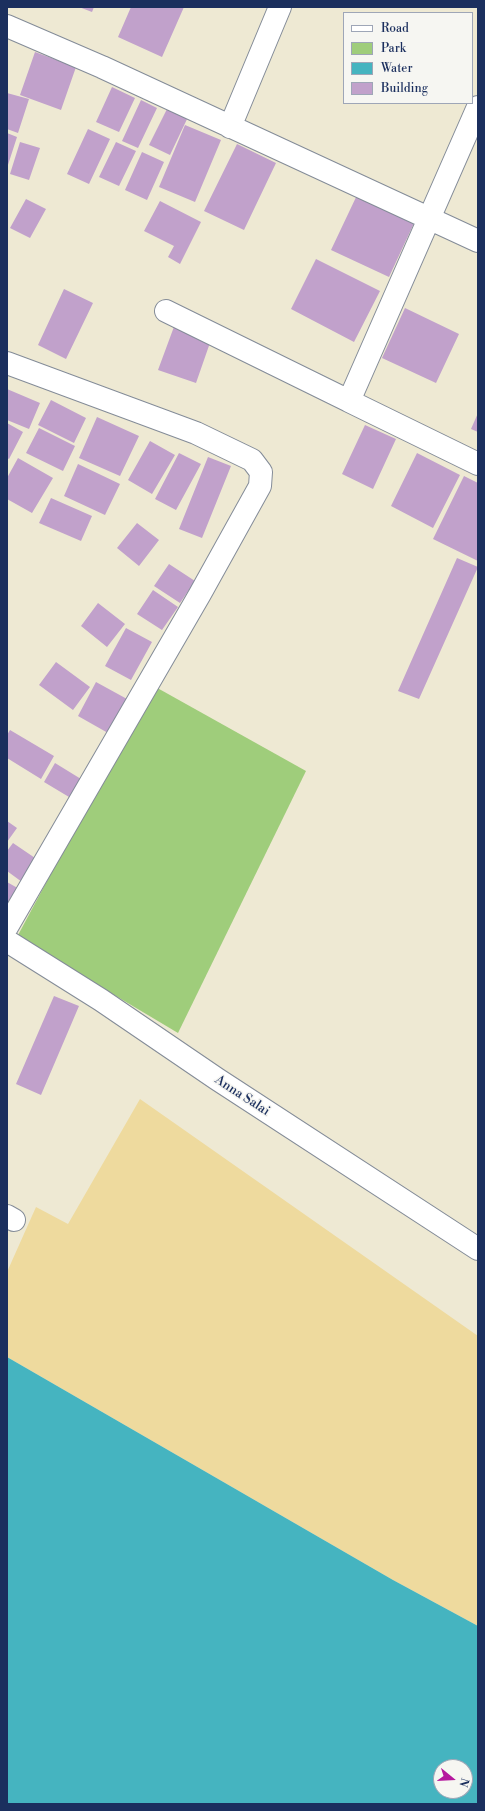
<!DOCTYPE html>
<style>
body{margin:0}
#map{position:relative;width:485px;height:1811px;overflow:hidden;background:#eee9d3;font-family:"Libre Bodoni",serif}
canvas{display:block}
.frame{position:absolute;inset:0;border:8px solid #1b2f5e;pointer-events:none}
.legend{position:absolute;left:343px;top:12px;width:130px;height:92px;box-sizing:border-box;background:#f6f6f2;border:1px solid #9ea6b7;margin:0;padding:5px 7px;list-style:none;font-size:12px;color:#1b2f5e}
.legend li{display:flex;align-items:center;gap:8px;height:20px}
.legend b{width:20px;border:1px solid #9ea6b7}
.north{position:absolute;left:433px;top:1759px;width:40px;height:40px;box-sizing:border-box;background:#f6f6f2;border:1px solid #9ea6b7;border-radius:50%;rotate:108deg;font-size:11px;font-weight:700;line-height:16px;text-align:center;color:#1b2f5e}
.north::after{content:'';display:block;margin:auto;width:14px;height:18px;background:#b5179e;clip-path:polygon(50% 0,100% 100%,50% 72%,0 100%)}
</style>
<div id="map">
<canvas width="485" height="1811"></canvas>
<div class="frame"></div>
<ul class="legend">
<li><b style="height:5px;background:#fff"></b>Road</li>
<li><b style="height:11px;background:#9fcd7b"></b>Park</li>
<li><b style="height:11px;background:#45b4c0"></b>Water</li>
<li><b style="height:11px;background:#c1a1cb"></b>Building</li>
</ul>
<div class="north">N</div>
</div>
<script>
const c = document.querySelector('canvas').getContext('2d');
c.lineJoin = 'round';
function fill(path, color) {
  c.fillStyle = color;
  c.fill(path, 'evenodd');
}
function toPath(rows) {
  const path = new Path2D();
  for (const r of rows) {
    path.moveTo(r[0], r[1]);
    for (let i = 2; i < r.length; i += 2) path.lineTo(r[i], r[i + 1]);
  }
  return path;
}
function strokePath(path, color, width, dash) {
  c.strokeStyle = color;
  c.lineWidth = width;
  c.lineCap = dash ? 'butt' : 'round';
  c.setLineDash(dash || []);
  c.stroke(path);
}
function write(font, color, halo, rows, align = 'center') {
  c.font = font + ' "Libre Bodoni",serif';
  c.lineWidth = 3;
  c.setLineDash([]);
  c.textBaseline = 'middle';
  c.strokeStyle = halo;
  c.fillStyle = color;
  for (const [text, x, y, turn = 0] of rows) {
    c.save();
    c.translate(x, y);
    c.rotate((+turn || 0) * Math.PI / 180);
    c.textAlign = isNaN(turn) ? turn : align;
    if (halo) c.strokeText(text, 0, 0);
    c.fillText(text, 0, 0);
    c.restore();
  }
}
fill(toPath([
 [152,685,306,771,178,1033,17,937]
]), '#9fcd7b');
fill(toPath([
 [140,1099,478,1336,478,1626,393,1580,7,1357,7,1272,36,1207,68,1224]
]), '#eeda9e');
fill(toPath([
 [7,1357,393,1580,478,1626,478,1804,7,1804],
 [441,1767,465,1767,465,1791,441,1791]
]), '#45b4c0');
fill(toPath([
 [79,7,94,7,92,12],
 [131,7,184,7,162,57,118,37],
 [35,52,76,67,61,110,20,95],
 [112,87,135,98,119,132,96,122],
 [7,93,29,99,18,133,7,129],
 [141,100,157,108,138,148,122,141],
 [168,107,188,117,170,155,149,145],
 [185,125,221,140,195,202,159,187],
 [88,129,110,139,89,184,67,174],
 [7,133,17,137,7,168],
 [20,142,40,148,29,180,10,174],
 [116,142,136,151,119,186,99,177],
 [237,144,276,163,244,230,204,211],
 [142,152,164,162,147,200,125,190],
 [358,193,415,221,389,277,331,250],
 [26,199,46,209,30,238,10,228],
 [160,201,201,222,180,264,168,257,174,246,144,231],
 [316,259,380,291,354,342,291,309],
 [64,289,93,303,66,359,38,345],
 [405,308,459,334,436,383,382,358],
 [175,324,212,337,196,383,158,370],
 [7,389,40,403,29,429,7,420],
 [51,400,86,418,74,443,38,425],
 [478,413,478,432,471,429],
 [97,417,139,436,120,476,79,458],
 [7,423,23,432,9,459,7,458],
 [365,425,396,439,373,489,342,474],
 [39,428,75,446,63,471,26,453],
 [150,441,175,455,152,494,128,480],
 [179,453,201,464,176,510,155,499],
 [417,453,460,475,433,528,391,506],
 [208,457,231,466,202,538,179,529],
 [18,458,53,478,32,513,7,499,7,478],
 [78,464,120,484,105,515,64,496],
 [464,476,478,483,478,561,433,539],
 [51,498,92,516,81,541,39,523],
 [137,523,159,540,139,566,117,548],
 [457,558,478,567,419,699,398,691],
 [169,564,195,581,180,603,154,586],
 [153,590,178,607,162,630,137,614],
 [98,603,125,624,107,647,81,626],
 [126,628,152,642,131,680,105,666],
 [56,662,90,687,73,710,39,685],
 [96,682,127,699,108,733,78,716],
 [10,730,54,756,41,779,7,758,7,735],
 [55,763,81,779,69,797,44,782],
 [7,821,17,828,7,842],
 [13,843,38,860,22,882,7,871,7,851],
 [7,882,21,890,7,913],
 [54,996,79,1006,41,1095,16,1084]
]), '#c1a1cb');
const minor = toPath([
 [7,26,102,67,478,241],
 [230,127,280,7],
 [166,311,349,401,478,107],
 [7,363,196,433,252,460,261,472,260,486,200,594,7,927],
 [349,401,478,464],
 [7,941,101,1000,217,1079,478,1249],
 [7,1216,14,1220]
]);
strokePath(minor, '#848c98', 24);
strokePath(minor, '#fff', 22);
write('13px', '#1b2f5e', '#f6f6f2', [
 ["Anna Salai",242,1096,33]
]);
</script>
